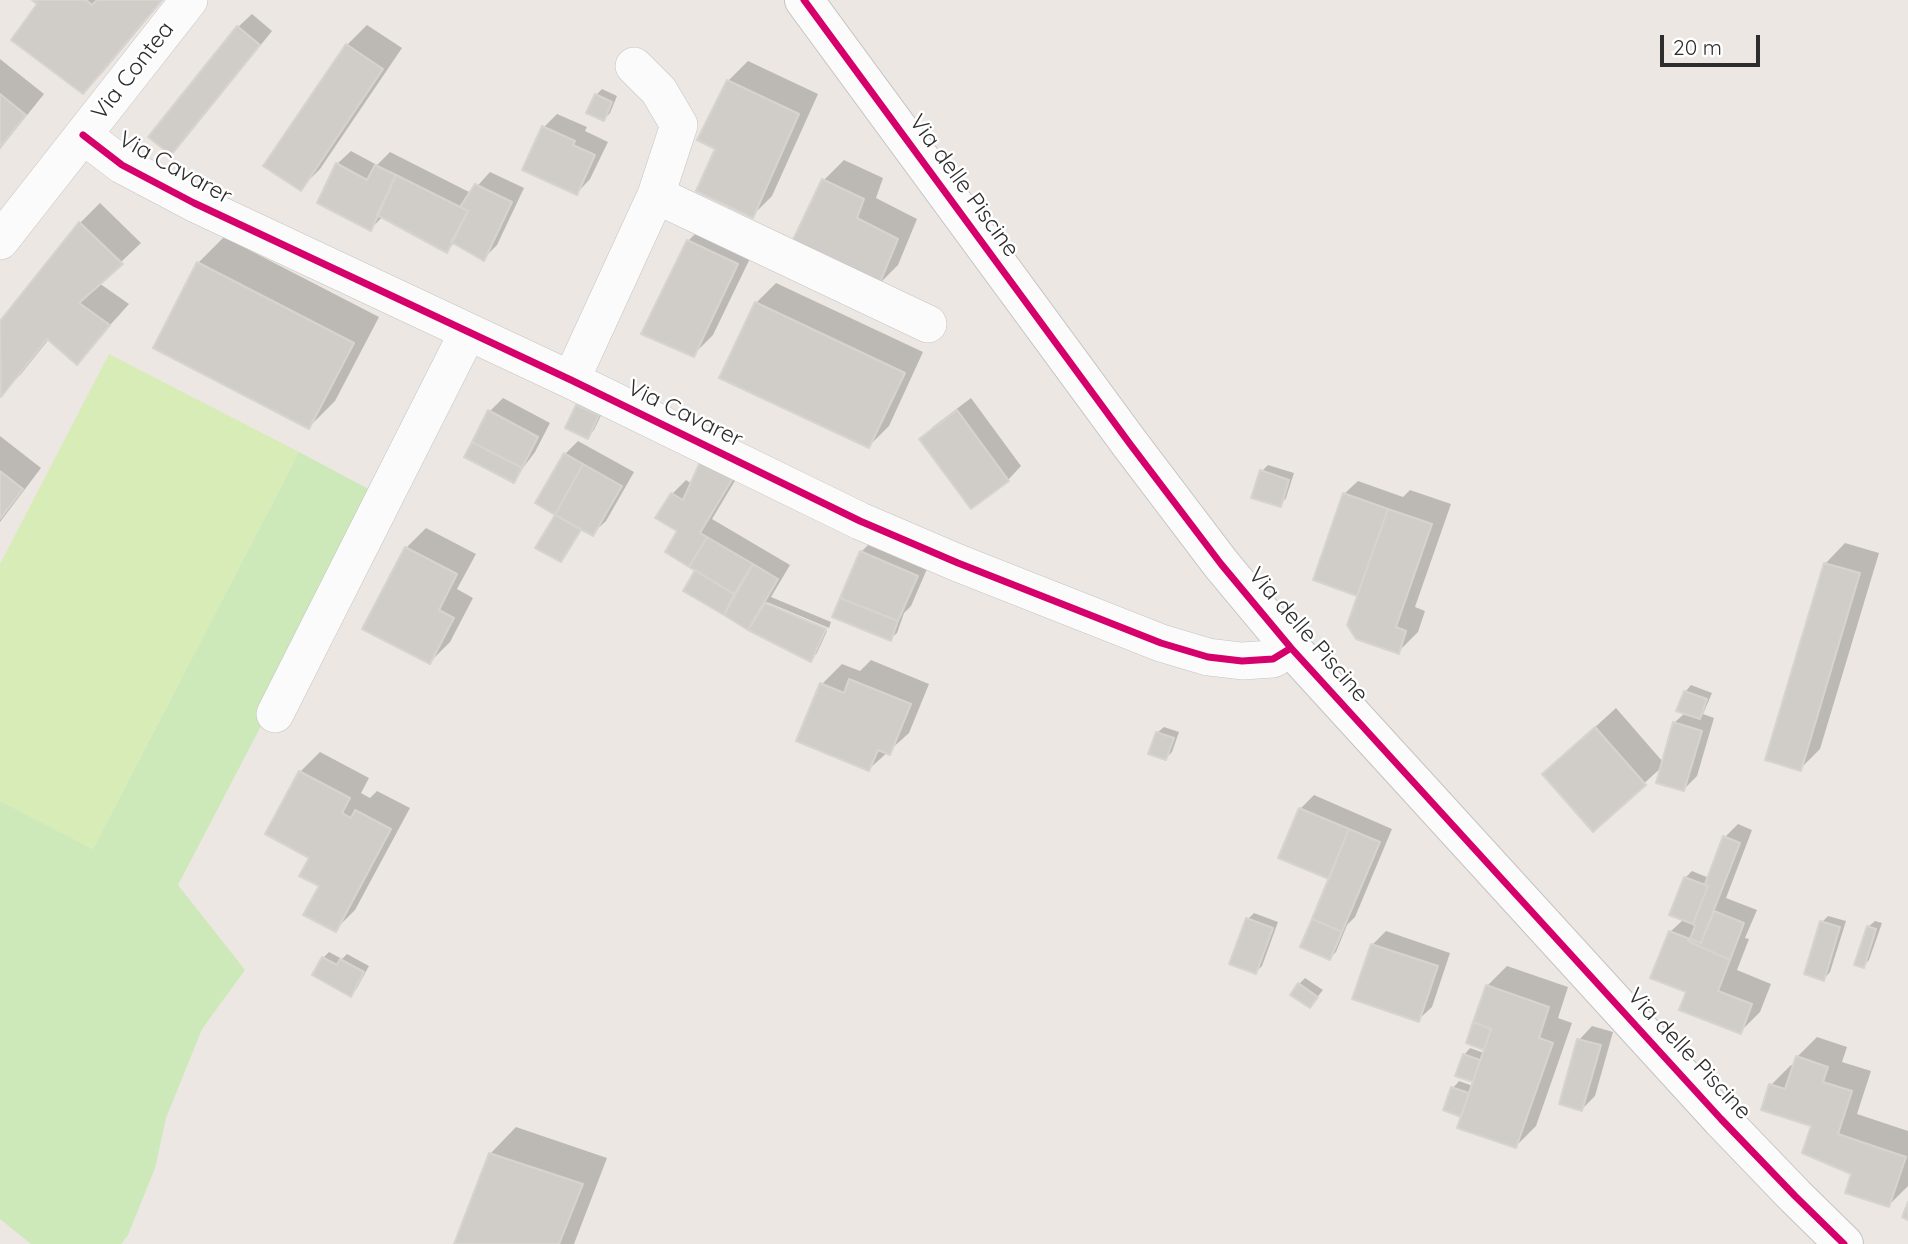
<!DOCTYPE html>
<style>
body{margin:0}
#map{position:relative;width:1908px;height:1244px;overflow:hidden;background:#ece7e2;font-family:Quicksand,sans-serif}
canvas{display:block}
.scale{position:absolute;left:1660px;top:35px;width:100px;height:32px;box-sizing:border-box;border:4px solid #2d2d2d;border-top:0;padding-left:9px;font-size:21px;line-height:24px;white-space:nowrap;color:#2d2d2d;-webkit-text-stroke:5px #fff;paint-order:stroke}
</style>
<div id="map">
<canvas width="1908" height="1244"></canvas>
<div class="scale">20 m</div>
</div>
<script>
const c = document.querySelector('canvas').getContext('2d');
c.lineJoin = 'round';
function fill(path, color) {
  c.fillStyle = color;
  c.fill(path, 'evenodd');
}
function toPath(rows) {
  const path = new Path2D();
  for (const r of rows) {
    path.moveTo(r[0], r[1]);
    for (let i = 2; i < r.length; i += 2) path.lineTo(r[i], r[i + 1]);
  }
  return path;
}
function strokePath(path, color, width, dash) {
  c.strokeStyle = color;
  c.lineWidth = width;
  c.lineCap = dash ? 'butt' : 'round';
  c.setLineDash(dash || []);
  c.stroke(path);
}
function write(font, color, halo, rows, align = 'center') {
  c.font = font + ' Quicksand,sans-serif';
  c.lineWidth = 5;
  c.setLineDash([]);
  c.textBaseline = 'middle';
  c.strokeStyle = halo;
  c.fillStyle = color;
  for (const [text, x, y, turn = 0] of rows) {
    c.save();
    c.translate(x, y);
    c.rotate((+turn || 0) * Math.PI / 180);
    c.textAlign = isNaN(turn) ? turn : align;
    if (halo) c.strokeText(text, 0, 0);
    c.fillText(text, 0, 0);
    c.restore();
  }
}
fill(toPath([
 [299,452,376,493,262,724,178,885,245,970,202,1029,166,1118,155,1168,128,1235,121,1244,31,1244,0,1219,0,801,93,849]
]), '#cde8b9');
fill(toPath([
 [109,354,299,452,93,849,0,801,0,564]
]), '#d8ecb7');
fill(toPath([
 [34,0,163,0,103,72,83,92,39,4],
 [252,14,272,31,184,140,171,153,238,27],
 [367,25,402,48,320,169,300,189,265,166,347,45],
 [0,59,44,94,0,149],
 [748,61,818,94,772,196,752,216,717,149,728,81],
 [602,89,617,96,610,113,604,119,596,95],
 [557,114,587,127,585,131,608,142,590,179,577,193,544,127],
 [351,151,377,165,390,152,471,193,490,172,524,188,497,245,484,258,455,242,447,251,383,216,371,229,337,164],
 [844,160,883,178,876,198,917,219,898,265,878,285,794,243,824,180],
 [100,203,141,243,99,283,129,304,77,362,49,339,21,374,1,394,0,324,80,223],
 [708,221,757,244,713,335,693,355,688,241],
 [224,237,379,317,335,401,309,427,198,263],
 [776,283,923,352,889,426,869,446,756,303],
 [503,398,550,423,535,452,513,481,490,411],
 [971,398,1021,466,1008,480,921,439,934,426],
 [584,399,604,409,594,430,588,437,568,427,578,406],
 [0,436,41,468,0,522],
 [578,441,634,472,606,521,592,534,582,528,561,560,538,548,557,514,565,454],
 [748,459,712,519,790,565,771,597,831,622,829,628,767,602,767,606,827,631,817,653,811,660,749,629,724,613,696,571,680,531,658,518,672,494,686,480,692,484],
 [1268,465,1294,473,1286,498,1280,505,1262,471],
 [1358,481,1403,497,1410,490,1451,504,1415,607,1425,611,1418,632,1398,652,1361,589,1356,594,1344,494],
 [426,528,476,554,457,589,473,598,450,642,430,662,406,548],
 [874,539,930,562,911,606,904,613,897,633,890,639,861,552],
 [1845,543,1879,553,1820,749,1800,769,1825,564],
 [871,660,929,684,909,733,869,769,799,740,822,684,842,664,860,671],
 [1691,685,1712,693,1703,714,1714,718,1697,776,1684,789,1662,767,1593,830,1544,774,1616,708,1663,762,1674,723,1685,713,1685,692],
 [1164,727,1179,732,1172,752,1166,758,1157,733],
 [320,752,369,778,361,793,370,798,377,791,410,808,355,910,335,930,311,858,267,834,300,772],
 [1314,795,1392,829,1355,917,1347,925,1336,952,1330,958,1331,878,1300,809],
 [1738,824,1752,830,1726,898,1757,910,1745,938,1749,939,1737,970,1771,984,1760,1012,1740,1032,1689,991,1652,977,1670,932,1684,919,1671,914,1686,877,1692,871,1709,878,1725,837],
 [1254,913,1278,922,1262,966,1256,972,1248,919],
 [1828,916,1846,921,1830,972,1824,979,1822,922],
 [1875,921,1882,923,1869,960,1863,966,1868,927],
 [1386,931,1450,953,1432,1007,1418,1020,1372,945],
 [329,952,342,959,347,954,369,966,357,988,351,995,323,958],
 [1507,966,1568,987,1558,1018,1572,1023,1536,1126,1516,1146,1465,1110,1453,1088,1459,1081,1473,1086,1475,1081,1464,1055,1470,1048,1484,1053,1487,986],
 [1305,978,1323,990,1310,1006,1299,984],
 [1592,1026,1613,1032,1595,1096,1582,1109,1579,1040],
 [1817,1037,1847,1047,1842,1062,1871,1071,1857,1114,1908,1131,1908,1186,1889,1205,1853,1173,1813,1125,1771,1085,1791,1065,1795,1066,1797,1057],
 [516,1127,607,1158,574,1244,456,1244,490,1154]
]), '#0003');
const building = toPath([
 [32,0,86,0,92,5,97,0,162,0,83,94,11,40,37,4,32,0],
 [237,26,260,45,171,155,148,137,237,26],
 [346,44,383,69,301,191,263,166,346,44],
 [727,80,799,114,753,218,696,191,715,149,697,140,727,80],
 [0,94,26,115,0,147,0,94],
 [595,94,612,102,604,121,586,113,595,94],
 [542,126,575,141,573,145,595,155,577,195,522,170,542,126],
 [336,163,367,180,375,165,396,175,371,231,317,203,336,163],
 [396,175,468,211,447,253,377,215,396,175],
 [822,179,864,199,857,218,898,239,878,287,791,244,822,179],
 [475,184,512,202,484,261,451,242,468,211,460,207,475,184],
 [79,222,123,264,79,303,110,325,77,365,47,339,1,397,0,321,79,222],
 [687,240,738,264,694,357,641,334,687,240],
 [197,262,354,343,309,429,153,348,197,262],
 [755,302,905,373,869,448,719,378,755,302],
 [576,405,599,415,588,439,565,428,576,405],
 [488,410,538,437,522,468,472,442,488,410],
 [957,410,1009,481,971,509,919,439,957,410],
 [472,442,522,468,514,483,464,457,472,442],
 [564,453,583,464,555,515,535,503,564,453],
 [704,453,736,473,700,533,707,537,689,567,665,552,677,531,655,518,671,493,683,500,704,453],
 [583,464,622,486,593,536,555,515,583,464],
 [1260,470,1289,480,1281,507,1251,498,1260,470],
 [0,471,23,489,0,519,0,471],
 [1343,493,1388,509,1357,596,1313,580,1343,493],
 [1388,509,1432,524,1396,627,1406,631,1399,654,1356,639,1347,625,1388,509],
 [555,515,581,530,561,562,535,548,555,515],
 [707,537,753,564,734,594,689,567,707,537],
 [405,547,457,574,439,610,454,618,430,664,362,629,405,547],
 [860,551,918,576,898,621,840,598,860,551],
 [1824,563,1860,573,1801,771,1765,760,1824,563],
 [753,564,778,579,748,630,724,615,753,564],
 [695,570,734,594,724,615,683,591,695,570],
 [840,598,898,621,891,641,832,617,840,598],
 [765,603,826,629,811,662,748,630,765,603],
 [849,679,911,704,890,755,878,750,869,771,796,741,820,683,844,693,849,679],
 [1684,691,1707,699,1700,719,1676,711,1684,691],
 [1673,722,1702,731,1684,791,1656,783,1673,722],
 [1595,727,1646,785,1593,832,1542,774,1595,727],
 [1156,732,1174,738,1166,760,1148,754,1156,732],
 [299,771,350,798,342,813,351,818,355,810,391,829,336,932,303,915,319,886,299,876,309,858,265,834,299,771],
 [1299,808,1349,829,1329,879,1278,858,1299,808],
 [1349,829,1380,842,1342,932,1312,919,1349,829],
 [1723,836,1740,843,1701,943,1690,939,1695,926,1693,924,1708,886,1705,884,1723,836],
 [1684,877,1708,886,1693,924,1669,915,1684,877],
 [1714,911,1744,923,1730,960,1688,941,1690,939,1701,943,1714,911],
 [1246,918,1273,928,1256,974,1229,964,1246,918],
 [1312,919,1342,932,1330,960,1300,947,1312,919],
 [1820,921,1840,927,1824,981,1804,974,1820,921],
 [1867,926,1876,929,1864,968,1854,965,1867,926],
 [1669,931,1690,939,1688,941,1730,960,1718,991,1752,1004,1741,1034,1679,1010,1686,992,1650,978,1669,931],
 [1371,944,1438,966,1419,1022,1352,999,1371,944],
 [322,957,337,965,340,959,364,972,351,997,312,975,322,957],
 [1298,983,1318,997,1310,1008,1290,995,1298,983],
 [1486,985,1549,1007,1539,1038,1553,1043,1516,1148,1457,1128,1491,1029,1473,1022,1486,985],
 [1473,1022,1491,1029,1484,1050,1466,1043,1473,1022],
 [1577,1039,1601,1045,1582,1111,1559,1104,1577,1039],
 [1463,1054,1480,1060,1473,1082,1455,1076,1463,1054],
 [1796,1056,1828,1067,1823,1082,1852,1091,1838,1134,1906,1157,1889,1207,1845,1193,1851,1174,1802,1153,1811,1126,1761,1110,1769,1084,1785,1089,1796,1056],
 [1451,1087,1469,1093,1461,1117,1443,1110,1451,1087],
 [489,1153,583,1184,559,1244,454,1244,489,1153],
 [1908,1202,1908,1220,1902,1217,1908,1202]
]);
fill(building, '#d0cdc9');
strokePath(building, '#d7d3ce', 2);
const minor = toPath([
 [83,135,122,165,194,203,571,380,860,521,958,563,1161,643,1208,657,1242,661,1273,659,1291,648],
 [656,195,928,324],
 [0,241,189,0],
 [571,380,656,195,679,125,659,91,634,66],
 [275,714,468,332]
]);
const tertiary = toPath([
 [804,0,1130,444,1221,564,1291,648,1721,1119,1795,1196,1844,1244]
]);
strokePath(minor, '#c5c3c3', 38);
strokePath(tertiary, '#c5c3c3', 40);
strokePath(minor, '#fcfbfb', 37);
strokePath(tertiary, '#fcfbfb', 38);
strokePath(toPath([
 [804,0,1130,444,1221,564,1291,648,1721,1119,1795,1196,1844,1244],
 [83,135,122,165,194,203,571,380,860,521,958,563,1161,643,1208,657,1242,661,1273,659,1291,648]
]), '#d6006c', 7);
write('23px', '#2d2d2d', '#fff', [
 ["Via Contea",133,71,-52],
 ["Via Cavarer",175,168,29],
 ["Via delle Piscine",964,186,54],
 ["Via Cavarer",685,414,26],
 ["Via delle Piscine",1308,635,49],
 ["Via delle Piscine",1689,1054,47]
]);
</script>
